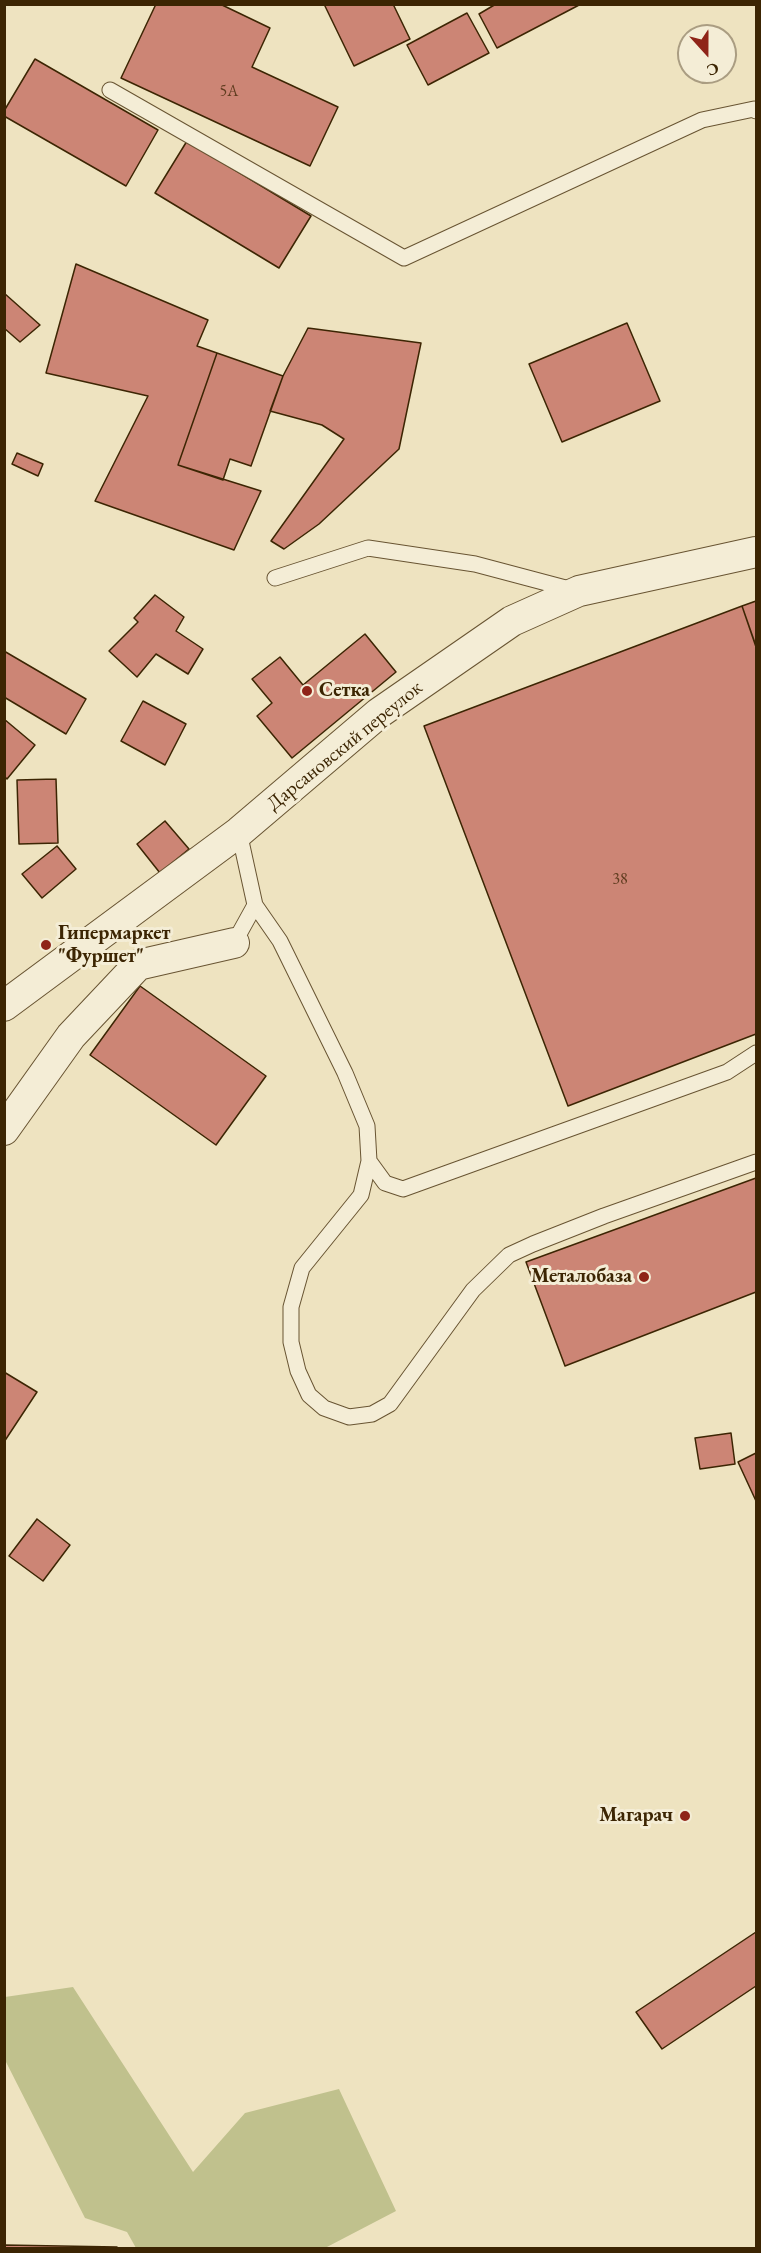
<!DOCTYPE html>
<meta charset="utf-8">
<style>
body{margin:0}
#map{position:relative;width:761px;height:2253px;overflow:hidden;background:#eee3c0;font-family:"EB Garamond",serif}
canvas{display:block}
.frame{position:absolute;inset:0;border:6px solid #3c2503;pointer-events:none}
.north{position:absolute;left:677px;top:24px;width:60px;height:60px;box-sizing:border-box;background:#f4edd6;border:2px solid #aa9d82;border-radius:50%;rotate:159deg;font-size:16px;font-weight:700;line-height:24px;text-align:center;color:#3c2503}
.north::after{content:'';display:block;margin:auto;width:21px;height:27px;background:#8f2418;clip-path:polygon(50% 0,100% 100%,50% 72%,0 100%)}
</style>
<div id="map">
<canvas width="761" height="2253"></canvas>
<div class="frame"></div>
<div class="north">С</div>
</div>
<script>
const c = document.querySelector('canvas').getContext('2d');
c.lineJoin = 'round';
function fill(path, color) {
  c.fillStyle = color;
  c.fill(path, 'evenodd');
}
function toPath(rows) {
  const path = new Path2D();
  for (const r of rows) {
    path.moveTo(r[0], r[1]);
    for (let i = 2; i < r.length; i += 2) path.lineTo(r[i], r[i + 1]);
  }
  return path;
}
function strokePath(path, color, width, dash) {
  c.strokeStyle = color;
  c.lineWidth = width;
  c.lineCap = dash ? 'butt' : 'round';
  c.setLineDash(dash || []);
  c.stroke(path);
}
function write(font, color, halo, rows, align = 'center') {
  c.font = font + ' "EB Garamond",serif';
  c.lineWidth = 6;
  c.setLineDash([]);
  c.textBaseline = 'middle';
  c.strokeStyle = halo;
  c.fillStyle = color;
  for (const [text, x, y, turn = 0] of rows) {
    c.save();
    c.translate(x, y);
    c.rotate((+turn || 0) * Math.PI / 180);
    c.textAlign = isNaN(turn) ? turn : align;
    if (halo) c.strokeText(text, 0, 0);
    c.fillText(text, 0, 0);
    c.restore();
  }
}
fill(toPath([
 [73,1987,193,2172,245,2113,339,2089,396,2211,325,2248,136,2248,127,2232,85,2218,5,2060,5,1997]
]), '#c0c18d');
const building = toPath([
 [156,4,220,4,270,28,252,67,338,107,310,166,121,78,156,4],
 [324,4,393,4,410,39,354,66,324,4],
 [496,4,581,4,497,48,479,14,496,4],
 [467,13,489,53,428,85,407,45,467,13],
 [35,59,158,130,126,186,4,116,4,111,35,59],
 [187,141,311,216,279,268,155,193,187,141],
 [76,264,208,320,197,346,217,353,178,465,261,491,234,550,95,501,148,396,46,373,76,264],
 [4,293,40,325,20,342,4,328,4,293],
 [627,323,660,401,562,442,529,364,627,323],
 [308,328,421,343,399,449,319,524,284,549,271,541,344,439,322,425,270,411,283,376,308,328],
 [217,353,283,376,251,466,230,459,223,480,178,465,217,353],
 [17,453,43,464,38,476,12,464,17,453],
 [155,595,184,617,176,631,203,649,188,674,156,654,137,677,109,651,138,622,134,618,155,595],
 [756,601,756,646,742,606,756,601],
 [742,606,756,647,756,1034,568,1106,424,726,742,606],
 [365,634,396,672,292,758,257,716,272,703,252,679,280,657,303,685,365,634],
 [4,651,86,699,66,734,4,697,4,651],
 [143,701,186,724,165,765,121,741,143,701],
 [4,719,35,745,7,779,4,776,4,719],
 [56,779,58,843,19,844,17,780,56,779],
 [165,821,189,849,160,873,137,844,165,821],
 [57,846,76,869,42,898,22,874,57,846],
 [140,986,266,1076,216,1145,90,1055,140,986],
 [756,1178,756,1292,565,1366,526,1262,756,1178],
 [4,1372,37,1392,4,1442,4,1372],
 [731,1433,735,1464,700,1469,695,1438,731,1433],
 [756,1453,756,1501,738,1462,756,1453],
 [37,1519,70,1545,43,1581,9,1556,37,1519],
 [756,1932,756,1986,662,2049,636,2012,756,1932],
 [4,2245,117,2247,117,2248,4,2248,4,2245]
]);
fill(building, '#cc8575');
strokePath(building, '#3c2503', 1.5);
const service = toPath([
 [110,90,404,258,702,120,754,109,756,111],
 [275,578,368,548,475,564,573,590],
 [255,905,280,941,345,1073,367,1126,369,1161,361,1195,302,1268,291,1307,291,1342,298,1371,309,1395,324,1408,349,1417,372,1414,390,1404,473,1290,509,1255,533,1244,604,1216,756,1162],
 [234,943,255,905,239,832],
 [369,1161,385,1183,403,1189,727,1072,756,1053]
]);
const minor = toPath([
 [4,1006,239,832,379,713,512,621,579,591,756,552],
 [4,1130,71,1036,138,965,234,943]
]);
strokePath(service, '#685432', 17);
strokePath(minor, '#685432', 32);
strokePath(service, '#f4edd6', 15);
strokePath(minor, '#f4edd6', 30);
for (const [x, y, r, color] of [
 [307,691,6,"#8f2418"],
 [46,945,6,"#8f2418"],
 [644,1277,6,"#8f2418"],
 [685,1816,6,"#8f2418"]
]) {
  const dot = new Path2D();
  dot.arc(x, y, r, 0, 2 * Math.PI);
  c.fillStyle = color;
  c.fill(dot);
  strokePath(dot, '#f4edd6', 2);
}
write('16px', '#603d20', null, [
 ["5А",229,92],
 ["38",620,880]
]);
write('bold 20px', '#3c2503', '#f4edd6', [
 ["Сетка",319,691],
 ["Гипермаркет",58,934],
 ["\"Фуршет\"",58,957],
 ["Металобаза",632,1277,"right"],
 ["Магарач",673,1816,"right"]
], 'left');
write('20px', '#3c2503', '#f4edd6', [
 ["Дарсановский переулок",345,746,-39]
]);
</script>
